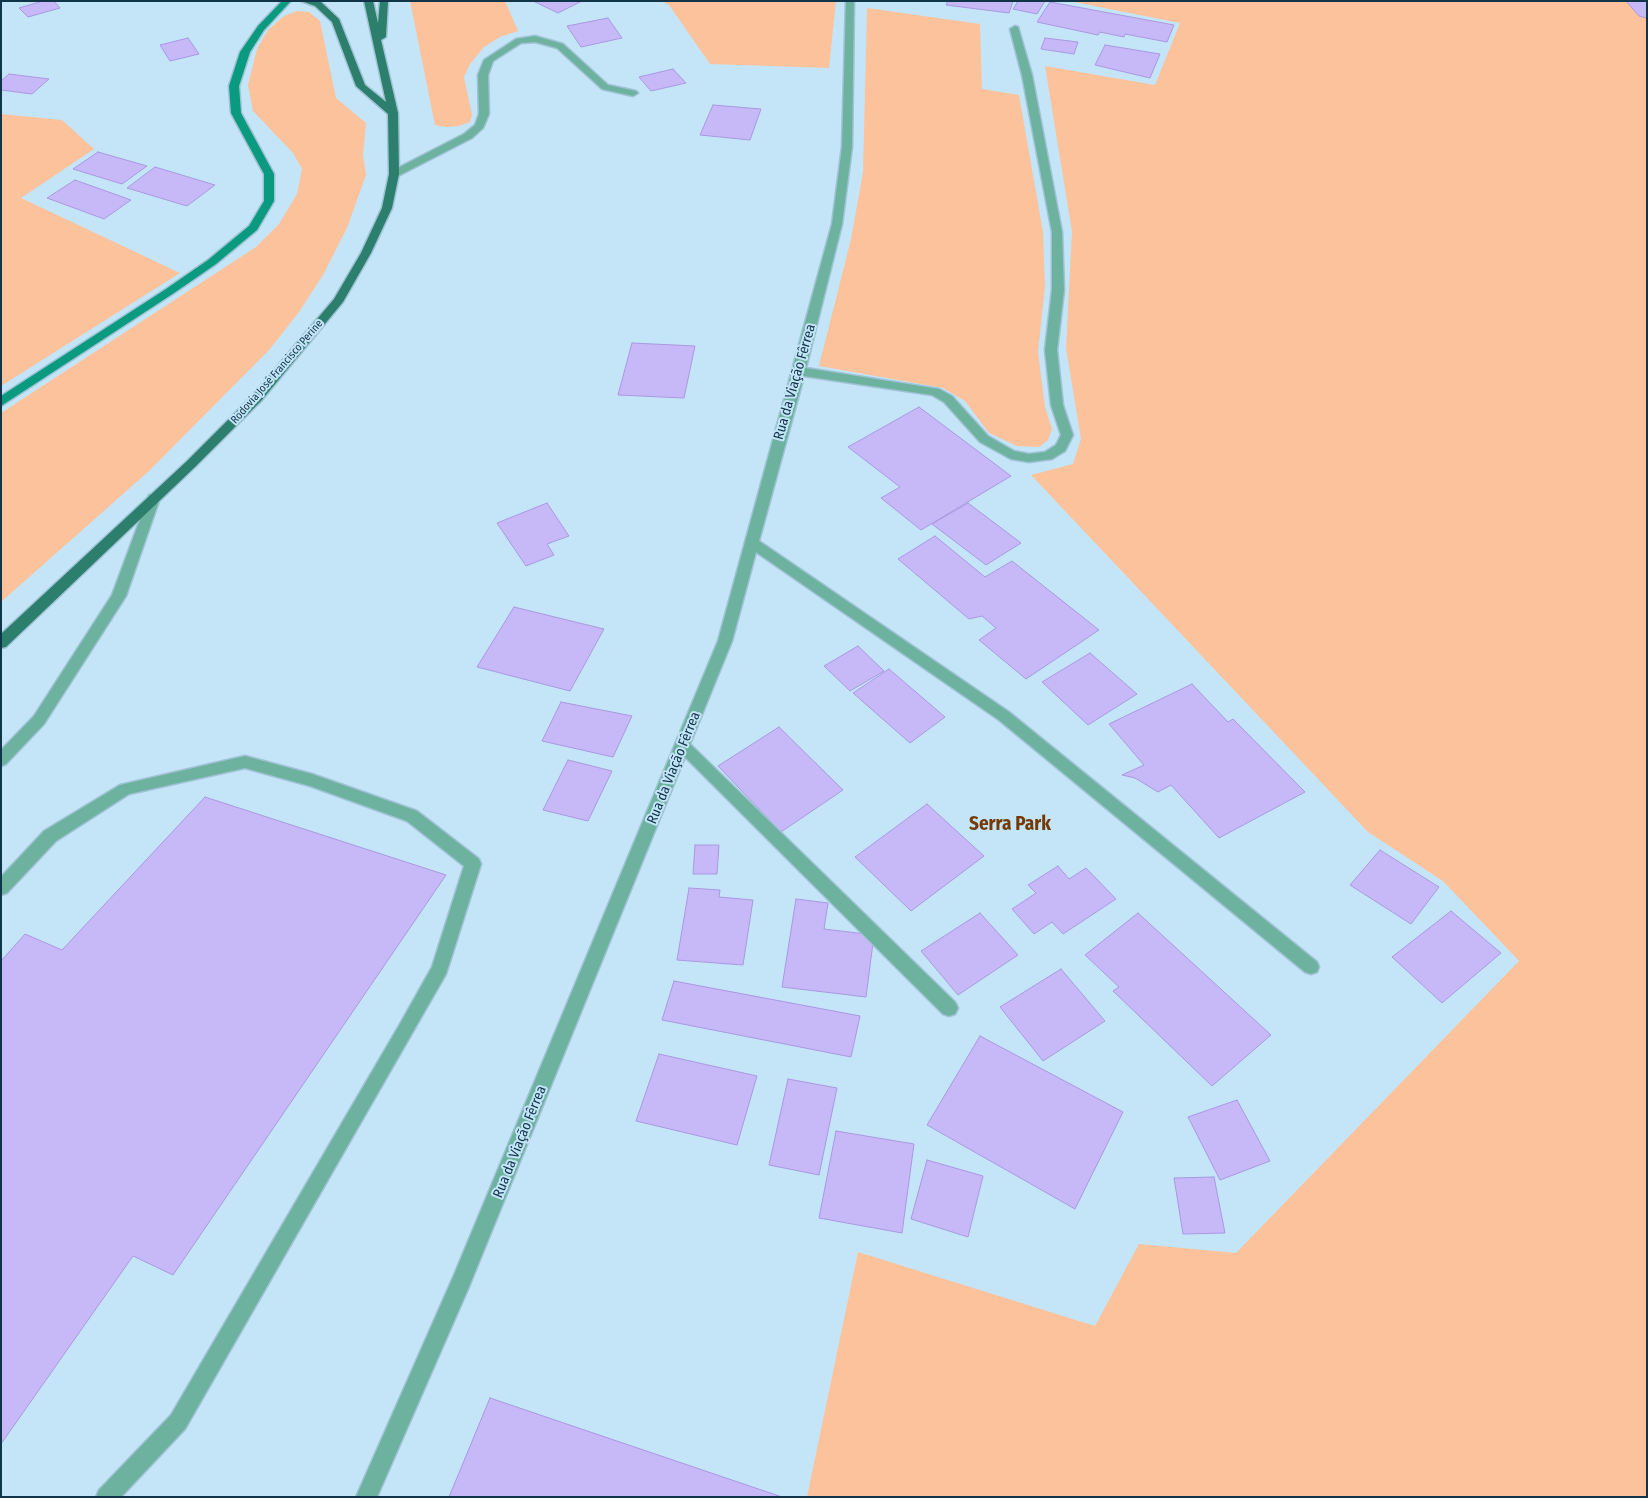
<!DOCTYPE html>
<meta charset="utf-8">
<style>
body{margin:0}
#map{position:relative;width:1648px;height:1498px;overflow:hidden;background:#c4e5f8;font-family:"Fira Sans Condensed",sans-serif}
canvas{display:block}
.frame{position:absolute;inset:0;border:2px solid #103548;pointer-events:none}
</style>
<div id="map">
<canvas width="1648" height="1498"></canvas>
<div class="frame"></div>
</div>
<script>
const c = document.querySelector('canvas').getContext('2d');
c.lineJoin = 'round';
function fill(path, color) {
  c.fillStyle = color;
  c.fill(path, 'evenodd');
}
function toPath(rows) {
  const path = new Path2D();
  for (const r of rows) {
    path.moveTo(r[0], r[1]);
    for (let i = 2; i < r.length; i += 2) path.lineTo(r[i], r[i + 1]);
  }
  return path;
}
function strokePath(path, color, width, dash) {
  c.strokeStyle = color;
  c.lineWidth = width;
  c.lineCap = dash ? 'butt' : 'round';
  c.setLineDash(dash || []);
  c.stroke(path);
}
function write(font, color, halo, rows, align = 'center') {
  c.font = font + ' "Fira Sans Condensed",sans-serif';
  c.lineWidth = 4;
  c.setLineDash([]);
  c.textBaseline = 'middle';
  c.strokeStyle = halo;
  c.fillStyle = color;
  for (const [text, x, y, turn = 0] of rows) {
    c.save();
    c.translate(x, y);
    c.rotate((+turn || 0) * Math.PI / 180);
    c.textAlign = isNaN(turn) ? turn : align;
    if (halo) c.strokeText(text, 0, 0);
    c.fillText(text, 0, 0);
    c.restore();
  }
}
fill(toPath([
 [410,1,505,1,518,31,500,37,484,47,470,64,464,77,472,115,470,122,459,126,446,127,435,125],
 [661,1,836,1,829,68,710,64,669,5],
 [1069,1,1626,1,1639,16,1647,18,1647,1497,807,1497,858,1252,1095,1326,1139,1244,1236,1253,1519,961,1443,881,1368,832,1031,475,1073,464,1081,439,1066,348,1072,232,1045,66,1155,85,1180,23],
 [867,8,980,24,982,89,1019,95,1043,232,1045,286,1038,352,1045,407,1052,429,1048,440,1039,447,1017,446,989,433,965,401,943,388,819,366,851,239,863,172],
 [297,11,309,12,320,21,336,98,366,123,363,155,366,175,347,228,323,275,299,312,270,349,149,471,1,602,1,413,256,247,279,224,297,194,302,169,293,153,253,111,248,85,257,49,268,30,284,16],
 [1,114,62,120,94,149,21,198,180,273,1,386]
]), '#fcc29c');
const building = toPath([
 [43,1,54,1,60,8,28,17,19,8,43,1],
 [533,1,582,1,558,13,533,1],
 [948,1,1013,1,1009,13,946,5,948,1],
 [1018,1,1045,1,1037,14,1013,9,1018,1],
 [1626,1,1647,1,1647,18,1639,16,1626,1],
 [1050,2,1174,25,1167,42,1125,34,1124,37,1100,32,1098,35,1037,22,1050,2],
 [608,18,622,38,581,47,567,26,608,18],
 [188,38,199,54,170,61,160,45,188,38],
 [1045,38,1078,42,1074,54,1041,49,1045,38],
 [1105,45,1160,54,1150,78,1095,65,1105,45],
 [673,69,686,83,651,91,639,77,673,69],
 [9,74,49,79,32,94,1,90,1,81,9,74],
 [713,105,761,109,750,140,700,135,713,105],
 [98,152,147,166,122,184,73,169,98,152],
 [155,167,215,185,187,206,127,188,155,167],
 [75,180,131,200,104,219,47,198,75,180],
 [632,343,695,346,684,398,618,395,632,343],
 [919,407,1011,476,921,530,881,498,900,487,848,447,919,407],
 [547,503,569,536,547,544,554,555,526,566,497,523,547,503],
 [968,503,1021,543,986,565,932,524,968,503],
 [935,536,985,577,1012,561,1099,630,1026,679,979,640,996,628,982,616,969,619,898,559,935,536],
 [514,607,604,629,570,691,477,667,514,607],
 [858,646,884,671,850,691,824,666,858,646],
 [1090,653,1137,694,1088,725,1042,682,1090,653],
 [889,669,945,717,910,743,853,693,889,669],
 [1192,684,1228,722,1233,719,1305,792,1219,838,1171,785,1158,792,1135,778,1122,775,1144,765,1109,724,1192,684],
 [561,702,632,716,613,757,542,741,561,702],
 [779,727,843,790,781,832,718,766,779,727],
 [568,760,612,771,588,821,543,810,568,760],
 [205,797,446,875,173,1275,133,1256,1,1444,1,961,25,934,62,950,205,797],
 [927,804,984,856,911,911,855,857,927,804],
 [695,845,719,845,717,874,693,874,695,845],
 [1380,850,1439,887,1411,924,1350,885,1380,850],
 [1058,866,1069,879,1086,868,1116,899,1063,934,1052,922,1034,934,1012,909,1036,893,1028,885,1058,866],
 [689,888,720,890,719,897,753,900,743,965,677,960,689,888],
 [796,899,828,903,824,929,874,935,866,997,782,987,796,899],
 [1451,911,1501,953,1442,1003,1392,957,1451,911],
 [980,913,1018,955,958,995,921,951,980,913],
 [1138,913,1271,1035,1212,1086,1113,991,1119,987,1085,955,1138,913],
 [1061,969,1105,1021,1043,1061,1000,1007,1061,969],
 [674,981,860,1016,851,1057,662,1020,674,981],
 [980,1036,1123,1112,1075,1209,927,1125,980,1036],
 [659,1054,757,1076,737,1145,636,1121,659,1054],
 [788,1079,837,1088,819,1175,769,1165,788,1079],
 [1237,1100,1270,1161,1220,1180,1188,1117,1237,1100],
 [836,1131,914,1144,902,1233,819,1218,836,1131],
 [927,1160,983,1176,968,1237,911,1219,927,1160],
 [1214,1177,1225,1233,1183,1234,1174,1178,1214,1177],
 [490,1398,782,1497,449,1497,490,1398]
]);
fill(building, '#c7b9f7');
strokePath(building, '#a997e1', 1);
const lane = toPath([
 [535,36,563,44,608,85,636,91,638,93,633,96,602,89,557,48,535,42,521,43,493,61,488,75,489,114,483,128,472,138,398,176,390,176,389,174,390,172,464,134,475,125,479,114,478,75,484,60,516,39,535,36],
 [154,494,159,495,160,498,126,596,44,724,6,764,1,766,1,750,34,716,112,595,148,498,149,495,154,494],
 [245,756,312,774,417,811,479,859,481,864,446,974,185,1429,121,1497,96,1497,99,1490,171,1415,400,1024,432,967,464,866,407,821,310,786,245,768,129,794,56,841,7,893,1,895,1,877,44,831,120,785,245,756]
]);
const street = toPath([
 [846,1,854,1,852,147,842,224,806,368,939,389,952,396,988,436,1014,451,1029,454,1045,452,1056,445,1061,435,1051,405,1045,350,1052,290,1052,232,1022,75,1010,29,1015,26,1018,27,1032,75,1062,232,1064,290,1057,350,1063,405,1073,435,1065,451,1052,459,1029,462,1011,459,980,442,944,402,932,395,804,376,759,541,1009,712,1317,962,1319,967,1317,972,1311,974,1305,972,999,720,756,552,732,641,690,744,955,1002,958,1008,955,1014,949,1016,943,1014,685,757,468,1289,377,1497,356,1497,454,1275,718,641,832,224,842,147,846,1]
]);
const secondary = toPath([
 [282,1,291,1,264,30,250,52,239,86,241,113,274,174,274,201,257,230,216,264,174,293,1,406,1,396,166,289,208,260,249,226,264,201,264,174,231,113,229,86,240,52,258,26,282,1]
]);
const primary = toPath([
 [301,1,321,2,339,19,365,85,386,102,364,1,373,1,378,23,380,1,388,1,386,37,381,40,398,113,399,174,392,208,371,253,343,302,261,401,195,467,6,647,1,648,1,634,187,461,253,395,334,299,361,253,382,208,389,174,388,114,356,86,332,22,315,6,301,1]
]);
strokePath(lane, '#a0c2d5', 3);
strokePath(street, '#a0c2d5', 3);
strokePath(secondary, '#a0c2d5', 3);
strokePath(primary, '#a0c2d5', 3);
fill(lane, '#6db29f');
fill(street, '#6db29f');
fill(secondary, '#0a9a80');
fill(primary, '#2b7f6c');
write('11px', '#103548', '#c4e5f8', [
 ["Rodovia José Francisco Perine",277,372,-49]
]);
write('14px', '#103548', '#c4e5f8', [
 ["Rua da Viação Fêrrea",795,382,-74],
 ["Rua da Viação Fêrrea",674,768,-68],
 ["Rua da Viação Fêrrea",520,1142,-68]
]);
write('bold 19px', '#743a05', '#c4e5f8', [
 ["Serra Park",1010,825]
]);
</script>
